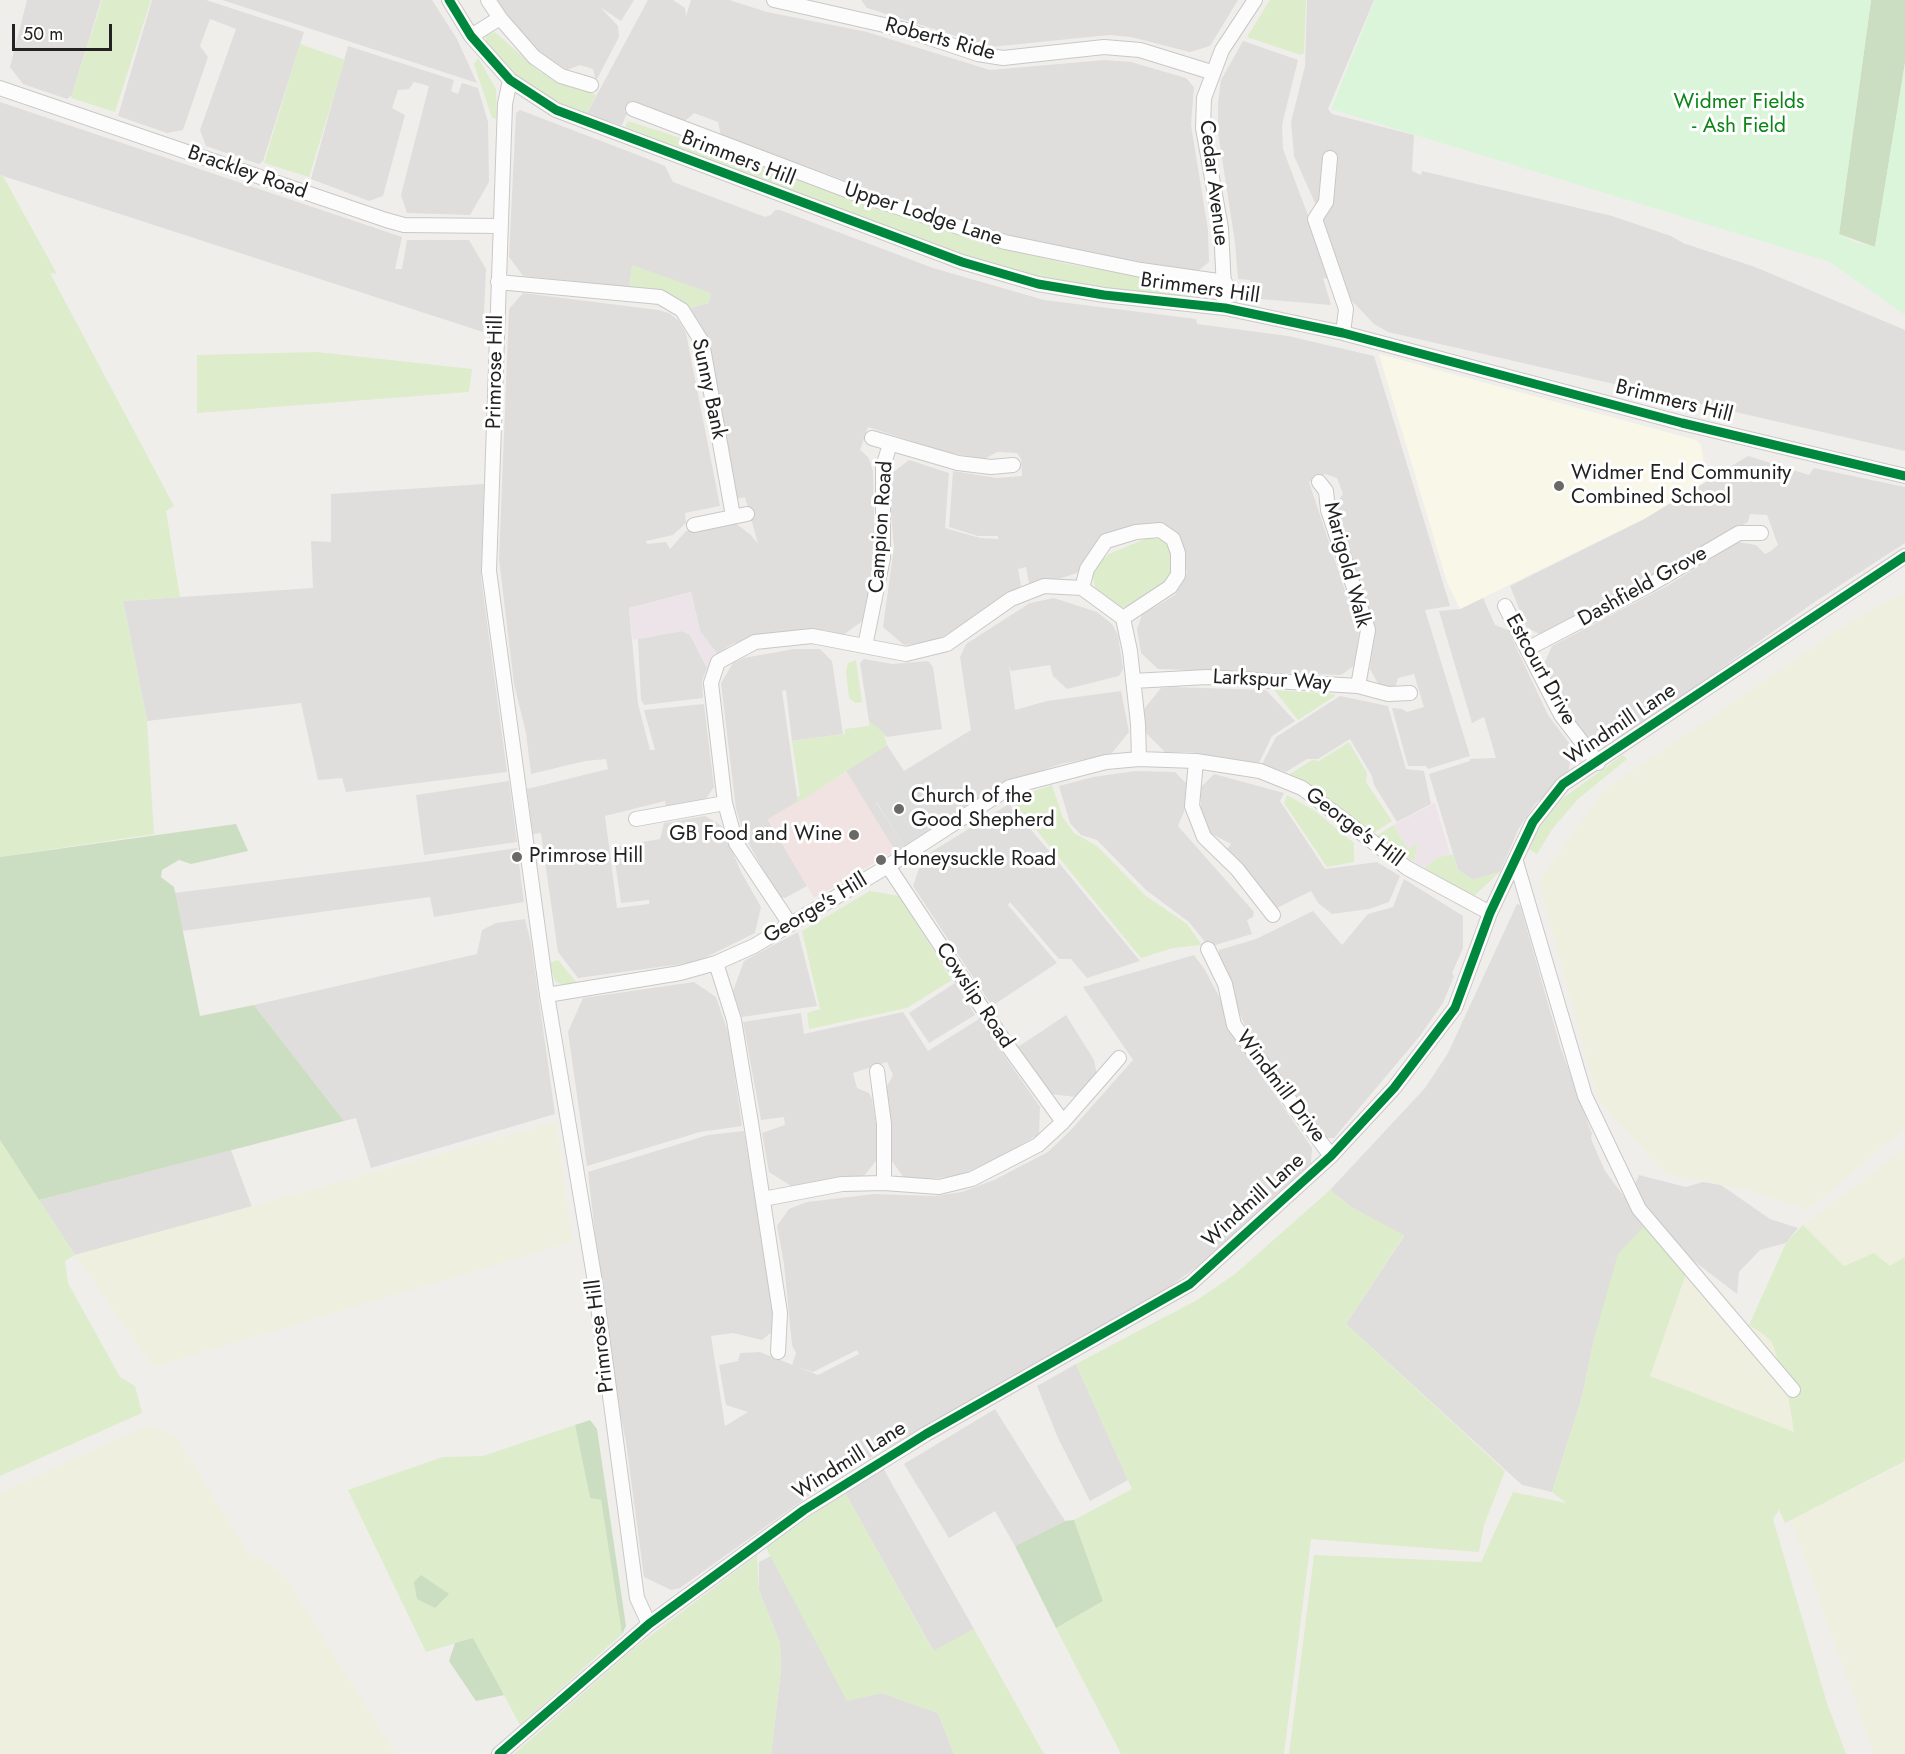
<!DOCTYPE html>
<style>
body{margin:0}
#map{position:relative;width:1905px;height:1754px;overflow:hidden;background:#f0eeeb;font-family:Jost,sans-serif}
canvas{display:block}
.scale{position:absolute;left:12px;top:24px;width:100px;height:27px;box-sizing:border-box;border:3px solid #222;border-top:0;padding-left:8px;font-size:18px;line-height:21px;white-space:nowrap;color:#222;-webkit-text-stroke:4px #fff;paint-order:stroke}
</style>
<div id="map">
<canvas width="1905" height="1754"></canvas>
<div class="scale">50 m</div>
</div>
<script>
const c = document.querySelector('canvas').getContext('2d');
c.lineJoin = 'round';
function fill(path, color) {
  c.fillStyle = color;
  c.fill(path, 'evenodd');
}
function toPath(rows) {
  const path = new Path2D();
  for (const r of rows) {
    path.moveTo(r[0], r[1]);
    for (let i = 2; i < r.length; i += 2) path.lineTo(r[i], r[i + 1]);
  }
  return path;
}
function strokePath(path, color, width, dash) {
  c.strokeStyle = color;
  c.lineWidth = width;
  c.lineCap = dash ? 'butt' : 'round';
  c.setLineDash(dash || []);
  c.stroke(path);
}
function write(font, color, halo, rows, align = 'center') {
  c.font = font + ' Jost,sans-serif';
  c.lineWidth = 6;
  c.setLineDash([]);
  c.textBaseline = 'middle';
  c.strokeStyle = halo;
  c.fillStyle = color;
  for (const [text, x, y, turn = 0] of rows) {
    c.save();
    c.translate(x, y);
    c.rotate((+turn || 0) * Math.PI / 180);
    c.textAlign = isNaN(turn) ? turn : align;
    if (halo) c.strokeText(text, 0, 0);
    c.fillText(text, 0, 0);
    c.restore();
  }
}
fill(toPath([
 [27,0,101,0,72,95,67,99,23,84,10,67],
 [152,0,206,0,304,32,263,161,259,164,206,146,200,130,236,29,210,19,200,46,208,57,183,130,167,133,118,116],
 [222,0,432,0,457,39,477,83],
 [496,0,634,0,621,21,600,7,618,26,619,37,596,81,593,69,580,65,567,70,546,57,519,33],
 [648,0,673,0,685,8,686,16,691,0,729,0,767,12,867,32,990,70,1105,60,1131,62,1186,78,1194,87,1191,125,1208,230,1209,262,1198,271,1078,252,997,235,721,136,718,122,694,113,684,122,631,101,624,112,627,113,622,125,586,115],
 [861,0,1238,0,1210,46,1190,52,1131,37,1109,35,991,47,867,8],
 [1307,0,1374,0,1328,109,1332,114,1414,135,1412,171,1421,175,1422,171,1612,216,1671,236,1683,243,1755,267,1905,330,1905,451,1388,332,1374,324,1351,300,1319,212,1294,156,1291,122,1305,66],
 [1243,41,1298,60,1282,125,1283,149,1332,279,1323,278,1331,305,1260,299,1250,280,1238,279,1235,243,1218,132,1218,103,1221,80],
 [348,46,454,80,451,91,458,94,462,83,478,88,488,122,489,182,470,215,407,213,401,195,429,86,414,82,409,89,398,90,392,108,405,115,383,196,369,201,311,179],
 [0,102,402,237,395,269,402,269,407,240,469,240,486,269,483,332,0,175],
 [520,110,643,157,665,166,673,182,765,217,771,215,775,210,780,210,933,268,1044,300,1196,319,1197,324,1288,336,1374,356,1450,606,1425,610,1470,756,1428,769,1426,766,1408,766,1392,708,1402,709,1407,712,1424,707,1414,674,1398,678,1396,685,1389,689,1379,685,1370,669,1374,637,1372,621,1334,506,1343,494,1337,478,1325,474,1309,482,1359,633,1354,666,1341,675,1158,669,1141,653,1137,629,1142,615,1175,595,1187,573,1180,538,1165,525,1152,524,1103,538,1090,552,1077,573,1055,580,1029,583,1026,567,1018,569,1021,586,944,636,930,642,904,645,883,627,894,547,889,492,891,474,909,460,949,473,945,528,980,538,998,539,998,536,978,536,949,527,953,471,997,478,1022,476,1021,459,1017,453,997,452,985,459,945,452,868,427,860,450,868,457,873,471,875,557,864,620,843,635,823,630,766,634,732,644,717,654,700,631,691,592,629,608,638,704,650,750,655,750,644,710,704,704,714,787,705,800,666,807,665,801,605,816,617,908,649,904,649,900,621,903,613,847,660,839,664,823,705,816,722,826,741,872,761,907,755,933,696,962,578,978,558,952,541,833,533,834,527,789,608,769,606,759,585,761,531,774,526,733,514,684,499,559,509,309,523,293,658,310,669,313,679,321,686,333,720,506,685,513,686,523,673,535,646,541,647,544,666,542,670,549,686,531,735,523,751,535,758,544,745,497,737,499,703,329,690,308,709,303,632,266,629,287,523,276,509,257,516,113],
 [1748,456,1809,475,1814,468,1905,487,1905,543,1816,601,1623,738,1588,739,1564,706,1544,664,1552,646,1667,586,1738,542,1756,545,1765,554,1771,551,1778,545,1767,515,1750,514,1748,522,1650,578,1542,635,1527,628,1510,586,1644,519],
 [484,484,481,577,507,772,346,792,342,778,318,780,301,703,147,721,123,601,313,588,311,541,331,542,331,494],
 [1054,598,1097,612,1112,624,1118,635,1123,669,1119,676,1067,689,1053,676,1050,665,1011,671,1009,665,1015,710,1047,701,1121,691,1129,732,1111,754,1061,764,1008,782,936,825,909,782,876,802,904,846,895,851,845,770,887,745,904,771,971,730,960,657,966,644,1030,603],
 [1483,598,1495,625,1508,630,1548,715,1573,748,1567,778,1536,803,1519,828,1500,872,1473,880,1458,870,1429,774,1470,761,1470,759,1496,758,1484,717,1472,723,1439,611,1460,609],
 [682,631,690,635,707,668,702,681,703,698,644,705,641,700,638,639],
 [794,649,820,649,832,661,843,734,792,741,786,690,782,691,798,803,768,820,807,886,785,898,778,897,744,835,736,809,721,683,733,663,744,658],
 [864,659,892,664,928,661,933,667,942,729,887,737,869,721,860,663],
 [1172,687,1266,690,1295,721,1272,736,1259,763,1189,752,1165,752,1146,733,1144,709,1161,688],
 [1340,696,1388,706,1406,769,1424,771,1431,804,1397,822,1374,785,1372,776,1350,739,1318,759,1307,759,1286,772,1262,764,1276,737],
 [1135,771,1175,772,1186,783,1184,812,1178,826,1254,912,1253,917,1247,920,1252,934,1209,947,1189,922,1146,890,1097,840,1081,835,1070,823,1059,786,1093,777],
 [1214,774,1284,793,1280,801,1325,869,1377,862,1400,876,1389,902,1369,909,1332,914,1318,903,1311,891,1277,908,1273,906,1226,850,1231,844,1210,833,1201,814,1201,787],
 [509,781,517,842,424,855,416,795],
 [1009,804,1050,852,1140,961,1087,978,1071,959,1059,959,1010,902,1008,905,1057,963,992,1006,913,886,923,857],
 [517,848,524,902,434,917,430,897,182,931,174,893,423,862],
 [1404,879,1463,916,1463,948,1452,973,1454,976,1443,1003,1419,1037,1334,1138,1324,1138,1255,1049,1219,965,1219,950,1256,939,1313,911,1342,945,1368,914,1393,907],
 [1517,904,1520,905,1561,1049,1592,1134,1591,1139,1605,1171,1645,1225,1595,1335,1582,1397,1552,1492,1522,1485,1346,1324,1404,1236,1351,1207,1330,1190,1425,1088,1448,1053],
 [525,919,531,943,555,1114,371,1168,356,1118,344,1121,254,1005,477,954,482,930,496,923],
 [798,932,817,1006,742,1017,733,991,744,961],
 [1194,955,1205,970,1259,1072,1312,1148,1311,1163,1206,1260,1164,1291,831,1480,680,1588,671,1590,644,1577,626,1442,609,1359,588,1172,708,1135,744,1131,775,1323,773,1331,762,1340,733,1333,711,1336,725,1426,748,1412,726,1405,719,1365,738,1361,740,1353,760,1352,818,1375,859,1354,857,1350,813,1372,792,1365,796,1353,792,1345,784,1264,777,1226,789,1209,807,1202,874,1194,935,1196,962,1192,994,1180,1048,1152,1071,1130,1133,1060,1083,987],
 [694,982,716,997,729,1035,742,1126,700,1132,587,1166,568,1032,583,998],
 [955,983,975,1015,929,1043,909,1013],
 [903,1012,928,1051,979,1019,1040,1107,1039,1134,1005,1155,958,1176,926,1179,904,1178,892,1161,891,1118,885,1090,893,1075,887,1062,853,1073,857,1088,869,1093,872,1099,876,1124,876,1161,863,1177,791,1186,769,1172,762,1133,785,1125,784,1117,761,1120,743,1022,801,1013,804,1034],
 [1066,1015,1094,1060,1097,1075,1076,1097,1050,1094,1018,1047],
 [231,1150,252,1207,75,1255,39,1200],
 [1639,1175,1686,1187,1703,1182,1721,1185,1770,1219,1798,1228,1786,1243,1760,1250,1739,1272,1737,1294,1678,1249,1632,1191],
 [1076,1364,1128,1480,1090,1501,1058,1438,1037,1386],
 [995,1409,1065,1521,1015,1546,995,1511,949,1538,904,1464],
 [883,1468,974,1629,934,1652,844,1491],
 [771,1556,847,1700,882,1693,938,1713,954,1754,771,1754,781,1670,780,1643,759,1590,759,1562]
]), '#dfdedc');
fill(toPath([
 [847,772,895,851,814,898,768,819]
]), '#f1e3e1');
fill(toPath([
 [691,592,700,631,717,654,707,668,690,635,682,631,633,640,629,608],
 [1435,803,1450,854,1439,857,1424,868,1414,862,1418,844,1408,849,1393,825]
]), '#ede4e9');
fill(toPath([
 [1379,354,1696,440,1701,445,1707,481,1644,519,1460,609,1447,582]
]), '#f8f7e8');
fill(toPath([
 [910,781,936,825,904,846,876,801]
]), '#dededc');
fill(toPath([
 [1902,593,1905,599,1905,1128,1808,1210,1751,1191,1666,1174,1598,1100,1539,882,1602,792,1853,620],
 [556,1122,572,1242,153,1367,75,1255],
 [1905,1148,1905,1257,1890,1266,1873,1254,1844,1266,1803,1225],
 [1687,1271,1712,1291,1736,1305,1735,1318,1763,1333,1772,1342,1787,1389,1794,1433,1649,1376],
 [148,1425,175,1435,247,1550,284,1575,396,1754,0,1754,0,1493],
 [1905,1463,1905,1754,1874,1754,1791,1520]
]), '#efefdf');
fill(toPath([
 [102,0,151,0,115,112,71,98],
 [1270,0,1306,0,1304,53,1301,55,1247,37],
 [495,32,540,72,596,95,586,115,553,100,514,74,487,48,485,36],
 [300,44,345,60,309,177,264,163],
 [478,58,496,89,497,119,492,118,474,64],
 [628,121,752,161,983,244,1073,265,1195,285,1193,299,1088,289,1000,270,763,184,625,127],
 [0,175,3,176,57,274,50,273,174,506,166,511,180,597,123,601,147,721,154,834,0,857],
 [632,265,711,293,709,303,690,308,673,297,629,287],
 [317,352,472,369,469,392,197,413,197,355],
 [1145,539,1162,539,1165,542,1171,552,1172,573,1161,587,1136,603,1119,608,1097,594,1092,575,1098,564,1109,554],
 [856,660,862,702,855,703,849,698,846,671,848,663],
 [1274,690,1334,694,1335,696,1298,720],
 [869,721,883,732,887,745,798,803,797,797,800,796,792,741,845,734,845,729,869,726],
 [1349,742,1367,773,1366,782,1392,821,1372,834,1321,792,1290,774,1312,760,1319,761],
 [1623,755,1627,759,1578,799,1553,828,1537,854,1529,849,1540,825,1563,798],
 [1052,785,1063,818,1074,833,1097,846,1146,896,1187,924,1202,945,1173,948,1141,958,1011,799],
 [1287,795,1315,811,1354,843,1354,862,1327,867,1284,803],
 [1393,825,1408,849,1418,843,1414,862,1375,837],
 [1453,854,1458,870,1473,880,1501,871,1475,895,1465,894,1424,868,1439,857],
 [870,891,899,896,952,980,907,1008,809,1029,807,1013,820,1009,802,931],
 [558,960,578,984,565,986,555,981,549,963],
 [0,1140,75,1255,65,1261,68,1283,120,1377,135,1386,142,1413,0,1476],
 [1330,1190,1351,1207,1404,1235,1346,1324,1505,1471,1484,1525,1479,1552,1311,1539,1284,1754,1121,1754,1056,1628,1103,1601,1074,1520,1132,1489,1076,1364,1197,1300,1235,1274],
 [1645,1225,1687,1271,1650,1376,1794,1432,1787,1389,1772,1342,1762,1333,1749,1325,1786,1243,1803,1225,1844,1266,1874,1253,1890,1266,1905,1257,1905,1461,1791,1520,1785,1523,1779,1510,1773,1519,1827,1703,1846,1754,1289,1754,1314,1555,1481,1562,1513,1492,1566,1503,1552,1492,1582,1397,1595,1335,1618,1254],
 [575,1425,590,1498,601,1500,622,1634,520,1725,473,1638,426,1652,348,1490,443,1457,483,1456],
 [844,1491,933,1651,974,1629,1044,1754,954,1754,938,1713,882,1693,847,1701,766,1548],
 [757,1555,759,1590,780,1643,781,1670,771,1754,514,1754,633,1649]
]), '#ddeccb');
fill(toPath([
 [1871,0,1905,0,1905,63,1875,247,1839,234],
 [236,824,248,851,191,864,179,860,162,870,161,877,174,887,200,1016,254,1005,344,1121,39,1200,0,1140,0,857],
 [590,1420,597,1429,626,1626,622,1634,601,1500,590,1498,575,1425],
 [1074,1520,1103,1601,1056,1628,1015,1546,1065,1521],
 [421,1575,449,1594,435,1608,417,1599,414,1582],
 [473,1638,504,1695,476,1701,449,1661,455,1643]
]), '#cbdec1');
fill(toPath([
 [1375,0,1871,0,1839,234,1854,242,1875,247,1905,63,1905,315,1830,262,1331,109]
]), '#daf5da');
const street = toPath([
 [449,0,471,36,510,80,556,110,962,262,1038,284,1104,295,1225,308,1343,333,1682,423,1905,476],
 [488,0,500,18,534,57,561,76,591,85],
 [774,0,906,30,978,54,1003,58,1104,47,1140,50,1211,72],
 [471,36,500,18],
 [510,80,505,104,489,571,547,995,594,1276,637,1598,649,1624],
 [0,88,386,220,404,225,500,226],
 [633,109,854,193,1005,242,1141,270,1225,282],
 [1330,158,1326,202,1315,219,1346,309,1343,333],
 [498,282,660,297,682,310,702,342,733,516],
 [1225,308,1221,228,1203,128,1204,98,1222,50,1255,0],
 [872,438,958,463,991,467,1013,465],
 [1319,482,1326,491,1328,510,1368,630,1358,686],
 [694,525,747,514],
 [1082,588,1087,569,1106,541,1136,532,1160,530,1173,539,1178,553,1178,575,1170,587,1123,618],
 [1505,606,1561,715,1598,763],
 [865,646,883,558,883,467,890,444],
 [1527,649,1648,586,1739,533,1761,533],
 [1133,681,1207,677,1358,686,1388,694,1410,693],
 [1196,761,1192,806,1204,837,1237,869,1273,915],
 [636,819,725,803],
 [1516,862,1585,1096,1639,1209,1793,1390],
 [888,866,1000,1035,1063,1122],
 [790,924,736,843,725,803,711,683,718,662,755,642,812,636,906,654,947,644,1011,599,1044,586,1082,588,1123,618,1130,651,1138,724,1139,759],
 [1208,949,1225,984,1234,1025,1331,1156],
 [716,963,734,1020,752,1129,780,1313,778,1352],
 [547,995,680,973,716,963,754,946,888,866,1010,787,1106,762,1139,759,1196,761,1260,771,1302,788,1407,868,1490,913],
 [877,1071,884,1124,884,1183],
 [763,1199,842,1184,884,1183,939,1187,972,1179,1038,1145,1063,1122,1119,1058],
 [499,1754,649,1624,804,1510,926,1434,1190,1284,1331,1156,1394,1088,1455,1008,1490,913,1533,822,1563,784,1905,556]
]);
strokePath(street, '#c9c8c7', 16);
strokePath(street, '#fdfcfc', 14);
strokePath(toPath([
 [449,0,471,36,510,80,556,110,962,262,1038,284,1104,295,1225,308,1343,333,1682,423,1905,476],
 [499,1754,649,1624,804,1510,926,1434,1190,1284,1331,1156,1394,1088,1455,1008,1490,913,1533,822,1563,784,1905,556]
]), '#00873e', 9);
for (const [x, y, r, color] of [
 [1559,486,6,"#6a6968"],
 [899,809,6,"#6a6968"],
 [854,835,6,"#6a6968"],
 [517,857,6,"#6a6968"],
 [881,860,6,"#6a6968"]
]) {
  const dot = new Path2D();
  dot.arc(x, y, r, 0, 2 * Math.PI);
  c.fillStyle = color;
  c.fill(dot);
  strokePath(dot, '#fff', 2);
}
write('21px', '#222', '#fff', [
 ["Roberts Ride",940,40,15],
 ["Brimmers Hill",738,159,21],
 ["Brackley Road",247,173,19],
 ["Cedar Avenue",1213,183,83],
 ["Upper Lodge Lane",923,215,18],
 ["Brimmers Hill",1200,289,8],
 ["Primrose Hill",496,372,-89],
 ["Sunny Bank",708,389,78],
 ["Brimmers Hill",1674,402,14],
 ["Campion Road",882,527,-86],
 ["Marigold Walk",1346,565,75],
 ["Dashfield Grove",1643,587,-29],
 ["Estcourt Drive",1540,670,61],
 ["Larkspur Way",1272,681,3],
 ["Windmill Lane",1621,725,-34],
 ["George's Hill",1354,828,37],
 ["George's Hill",816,909,-31],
 ["Cowslip Road",974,996,56],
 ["Windmill Drive",1280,1087,53],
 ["Windmill Lane",1254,1201,-42],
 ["Primrose Hill",601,1336,-97],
 ["Windmill Lane",850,1461,-32]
]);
write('21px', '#0c8416', '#fff', [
 ["Widmer Fields",1739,103],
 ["- Ash Field",1739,127]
]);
write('21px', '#222', '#fff', [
 ["Widmer End Community",1571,474],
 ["Combined School",1571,498],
 ["Church of the",911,797],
 ["Good Shepherd",911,821],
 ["GB Food and Wine",842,835,"right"],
 ["Primrose Hill",529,857],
 ["Honeysuckle Road",893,860]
], 'left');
</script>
